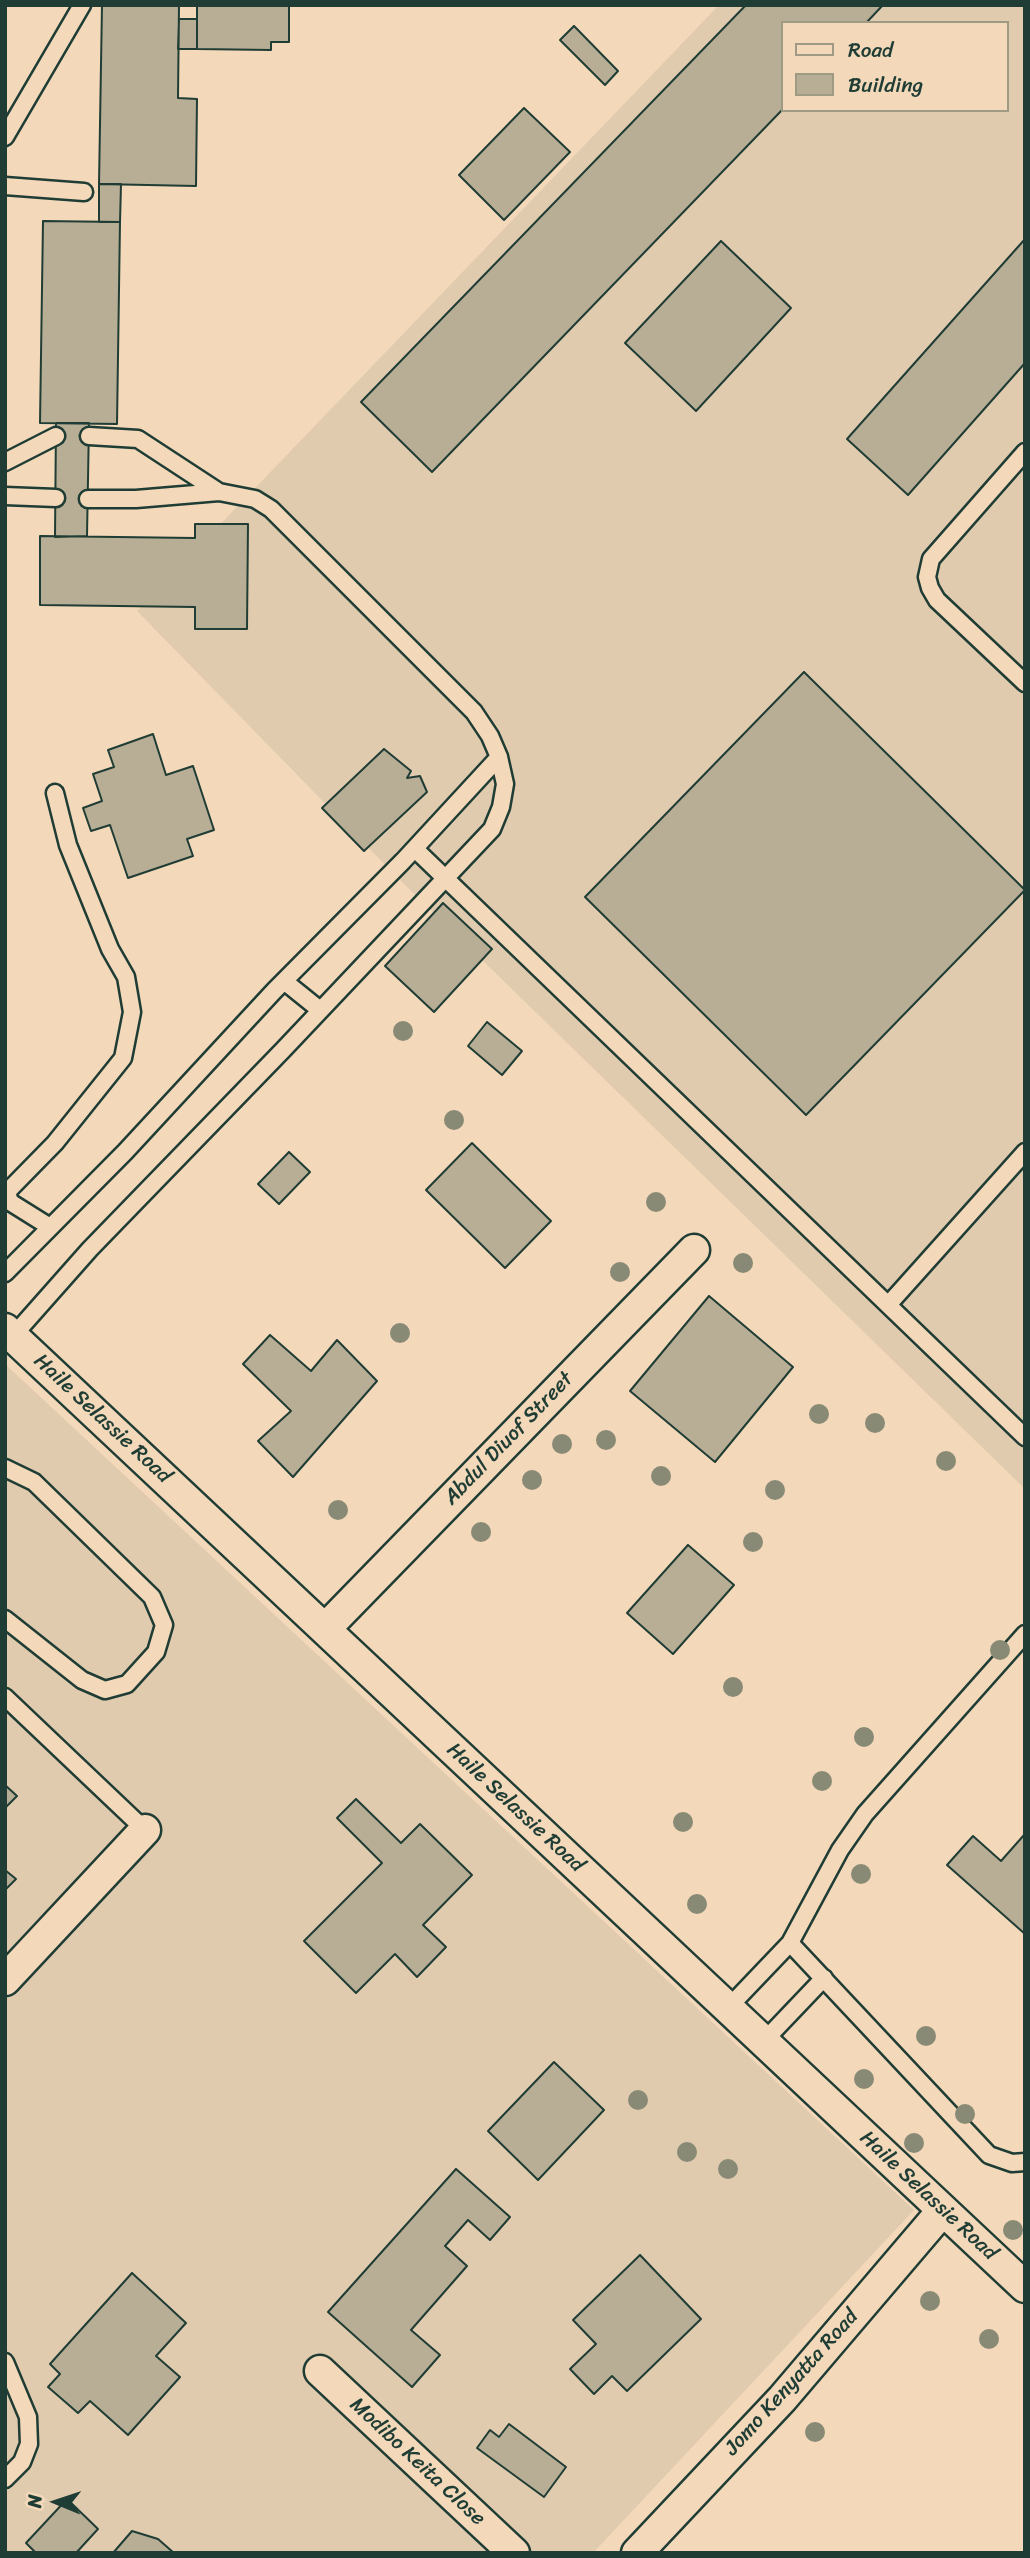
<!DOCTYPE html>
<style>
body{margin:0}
#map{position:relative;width:1030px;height:2558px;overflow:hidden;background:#f3d8ba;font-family:Sriracha,sans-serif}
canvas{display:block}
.frame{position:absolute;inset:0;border:7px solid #1f3d34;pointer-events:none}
.legend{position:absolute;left:781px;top:21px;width:228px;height:91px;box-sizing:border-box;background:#f3d8ba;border:2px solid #9e9a84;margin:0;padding:9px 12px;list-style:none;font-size:21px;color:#1f3d34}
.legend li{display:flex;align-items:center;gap:14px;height:35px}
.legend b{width:35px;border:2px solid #9e9a84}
.north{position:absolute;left:21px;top:2467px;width:70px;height:70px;-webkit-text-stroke:5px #f3d8ba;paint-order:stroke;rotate:272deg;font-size:19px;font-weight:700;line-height:28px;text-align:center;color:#1f3d34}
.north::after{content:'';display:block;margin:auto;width:24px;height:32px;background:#1f3d34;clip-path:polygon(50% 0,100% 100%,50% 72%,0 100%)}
</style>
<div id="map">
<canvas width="1030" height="2558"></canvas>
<div class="frame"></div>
<ul class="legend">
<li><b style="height:9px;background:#f3d8ba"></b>Road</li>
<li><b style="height:19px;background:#b8ad95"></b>Building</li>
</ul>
<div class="north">N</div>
</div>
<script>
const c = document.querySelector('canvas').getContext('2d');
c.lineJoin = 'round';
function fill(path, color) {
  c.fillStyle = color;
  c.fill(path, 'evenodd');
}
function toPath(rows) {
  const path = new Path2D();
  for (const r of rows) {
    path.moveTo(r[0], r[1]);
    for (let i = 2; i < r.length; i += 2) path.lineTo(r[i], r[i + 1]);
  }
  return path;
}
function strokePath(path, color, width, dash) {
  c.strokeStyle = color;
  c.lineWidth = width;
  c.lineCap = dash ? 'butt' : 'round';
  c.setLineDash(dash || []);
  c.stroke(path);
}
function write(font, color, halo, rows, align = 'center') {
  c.font = font + ' Sriracha,sans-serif';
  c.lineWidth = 5;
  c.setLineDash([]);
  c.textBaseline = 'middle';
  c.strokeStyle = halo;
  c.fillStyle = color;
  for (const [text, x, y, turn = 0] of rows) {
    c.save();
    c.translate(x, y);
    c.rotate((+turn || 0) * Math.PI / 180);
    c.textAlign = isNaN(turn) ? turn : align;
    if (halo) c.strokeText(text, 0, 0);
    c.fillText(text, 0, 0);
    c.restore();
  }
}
fill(toPath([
 [719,5,1025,5,1025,1489,401,881,137,611],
 [783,23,1007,23,1007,110,783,110],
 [5,1364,914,2210,593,2553,5,2553]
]), '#e1cbaf');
const building = toPath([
 [102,5,179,5,178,98,197,99,196,186,99,184,102,5],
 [197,5,289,5,289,42,271,42,271,50,197,49,197,5],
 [746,5,883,5,866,23,783,23,783,109,432,472,361,402,746,5],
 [179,19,197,19,197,49,178,49,179,19],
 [574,26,618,71,605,85,560,40,574,26],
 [524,108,570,152,504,220,459,175,524,108],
 [99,184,121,184,120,222,99,222,99,184],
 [43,221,120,222,117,424,40,423,43,221],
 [1025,239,1025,363,908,495,847,439,1025,239],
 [721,241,791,308,696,411,625,343,721,241],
 [56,423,89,423,87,536,55,537,56,423],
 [195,524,248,524,247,629,195,629,195,607,40,605,40,536,195,538,195,524],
 [804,672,1025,890,806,1115,585,897,804,672],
 [153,734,166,775,193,766,214,830,187,839,193,856,128,878,110,825,91,831,83,808,102,801,93,774,114,767,108,750,153,734],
 [384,749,411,771,407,778,420,776,427,792,364,851,322,808,384,749],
 [443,903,492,949,434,1012,385,966,443,903],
 [487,1022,522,1051,502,1075,468,1046,487,1022],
 [472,1143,551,1221,505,1268,426,1190,472,1143],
 [289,1152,310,1172,279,1204,258,1184,289,1152],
 [709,1296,793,1367,715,1462,630,1391,709,1296],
 [270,1335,311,1371,337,1340,377,1381,293,1477,258,1441,291,1411,243,1364,270,1335],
 [688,1545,734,1585,673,1654,627,1613,688,1545],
 [5,1785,17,1796,5,1808,5,1785],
 [356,1799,401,1843,420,1824,472,1875,423,1925,446,1947,417,1977,395,1954,356,1993,304,1941,382,1863,337,1818,356,1799],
 [1024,1835,1025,1835,1025,1934,947,1865,973,1836,1001,1861,1024,1835],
 [5,1870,16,1879,5,1890,5,1870],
 [554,2062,604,2110,538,2180,488,2131,554,2062],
 [456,2169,510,2217,490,2240,468,2220,445,2246,467,2266,411,2330,440,2355,412,2387,328,2312,456,2169],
 [640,2255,701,2319,627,2391,612,2376,594,2394,570,2369,596,2344,573,2320,640,2255],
 [132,2273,186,2323,156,2356,180,2377,128,2435,90,2401,78,2413,48,2387,60,2374,50,2364,132,2273],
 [509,2424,566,2467,544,2497,477,2448,490,2430,499,2437,509,2424],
 [67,2499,98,2529,76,2553,36,2553,26,2543,67,2499],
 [132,2531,158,2539,174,2553,113,2553,132,2531]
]);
fill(building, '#b8ad95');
strokePath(building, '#1f3d34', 2);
const service = toPath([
 [5,137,82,5],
 [5,186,84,192],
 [89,436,138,439,219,492],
 [1025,452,931,559,927,577,930,588,937,600,1025,683],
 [5,462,56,436],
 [5,496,56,498],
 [415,849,1025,1437],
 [284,981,320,1010],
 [50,1227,10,1202,7,1192,55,1143,123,1058,132,1012,126,977,110,949,68,845,55,793],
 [5,1273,125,1152,274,991,403,861,499,757],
 [888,1305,1025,1152],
 [13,1336,90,1249,283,1050,492,829,501,807,505,784,499,757,490,736,474,712,271,509,255,499,219,492,136,499,88,499],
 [5,1468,34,1482,152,1597,164,1625,156,1652,127,1684,105,1690,82,1680,5,1619],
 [5,1697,145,1830],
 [790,1943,989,2155,1012,2163,1025,2162],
 [728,2008,790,1943,840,1850,865,1814,1025,1634],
 [764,2041,824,1978],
 [5,2362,28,2417,29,2444,22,2462,5,2479]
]);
const minor = toPath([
 [5,1329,1025,2287],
 [325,1629,694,1250],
 [5,1980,145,1830],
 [320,2371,514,2553],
 [637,2553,782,2399,943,2210]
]);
strokePath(service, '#1f3d34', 21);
strokePath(minor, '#1f3d34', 35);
strokePath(service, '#f3d8ba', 16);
strokePath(minor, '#f3d8ba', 30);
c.fillStyle = '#888a76';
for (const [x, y] of [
 [403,1031],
 [454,1120],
 [656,1202],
 [743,1263],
 [620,1272],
 [400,1333],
 [819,1414],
 [875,1423],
 [606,1440],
 [562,1444],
 [946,1461],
 [661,1476],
 [532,1480],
 [775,1490],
 [338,1510],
 [481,1532],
 [753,1542],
 [1000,1650],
 [733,1687],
 [864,1737],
 [822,1781],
 [683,1822],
 [861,1874],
 [697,1904],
 [926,2036],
 [864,2079],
 [638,2100],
 [965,2114],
 [914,2143],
 [687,2152],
 [728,2169],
 [1013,2230],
 [930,2301],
 [989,2339],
 [815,2432]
]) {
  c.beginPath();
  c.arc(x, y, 10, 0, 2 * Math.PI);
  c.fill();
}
write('21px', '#1f3d34', '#f3d8ba', [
 ["Haile Selassie Road",102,1419,43],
 ["Abdul Diuof Street",509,1439,-46],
 ["Haile Selassie Road",515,1808,43],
 ["Haile Selassie Road",928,2196,43],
 ["Jomo Kenyatta Road",792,2383,-48],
 ["Modibo Keita Close",417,2462,43]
]);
</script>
